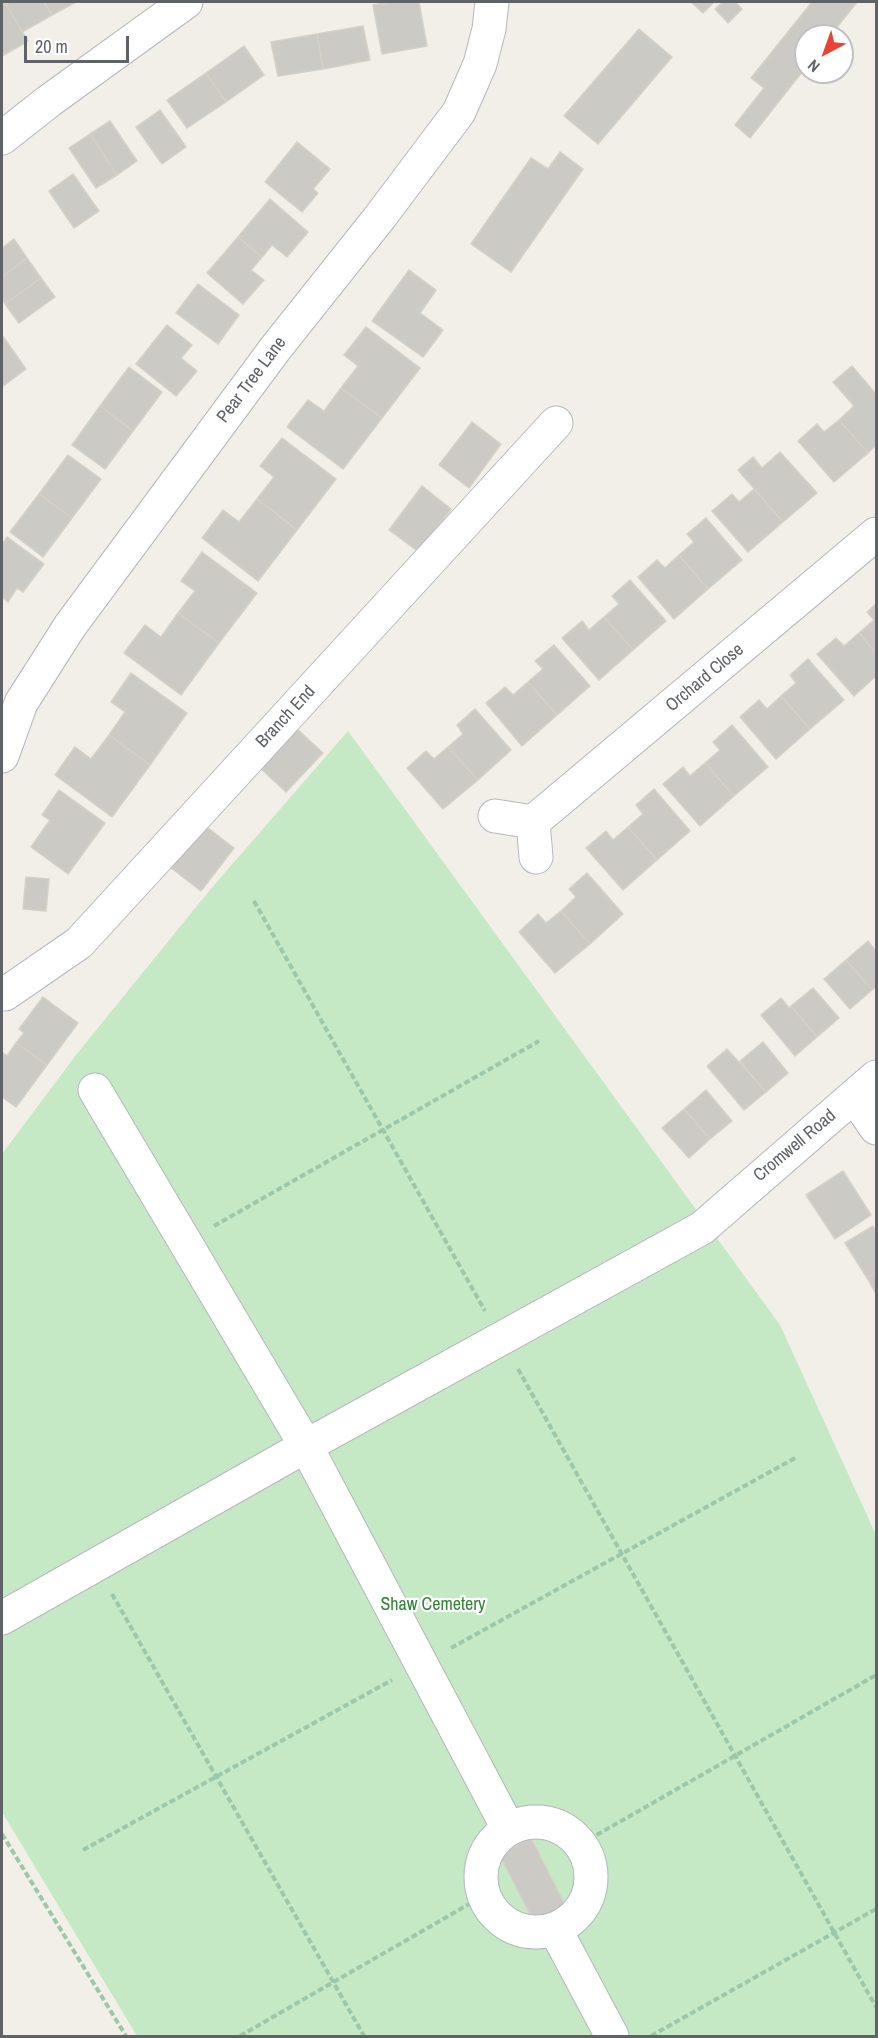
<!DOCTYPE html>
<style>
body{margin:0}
#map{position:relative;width:878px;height:2038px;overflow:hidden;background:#f1efe8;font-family:"Archivo Narrow",sans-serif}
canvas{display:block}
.frame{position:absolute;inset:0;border:3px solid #5f6368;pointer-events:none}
.north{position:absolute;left:794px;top:24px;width:60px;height:60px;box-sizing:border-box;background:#fff;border:2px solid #bfc1c3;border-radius:50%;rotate:221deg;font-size:16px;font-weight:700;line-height:24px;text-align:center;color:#5f6368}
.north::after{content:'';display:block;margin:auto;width:21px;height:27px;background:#ea4335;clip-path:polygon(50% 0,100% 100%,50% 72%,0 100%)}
.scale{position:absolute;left:24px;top:36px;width:105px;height:27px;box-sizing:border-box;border:3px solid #5f6368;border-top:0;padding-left:8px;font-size:18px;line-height:21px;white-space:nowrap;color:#5f6368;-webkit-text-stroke:4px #fff;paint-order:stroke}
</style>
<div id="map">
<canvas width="878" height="2038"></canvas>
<div class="frame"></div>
<div class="north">N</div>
<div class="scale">20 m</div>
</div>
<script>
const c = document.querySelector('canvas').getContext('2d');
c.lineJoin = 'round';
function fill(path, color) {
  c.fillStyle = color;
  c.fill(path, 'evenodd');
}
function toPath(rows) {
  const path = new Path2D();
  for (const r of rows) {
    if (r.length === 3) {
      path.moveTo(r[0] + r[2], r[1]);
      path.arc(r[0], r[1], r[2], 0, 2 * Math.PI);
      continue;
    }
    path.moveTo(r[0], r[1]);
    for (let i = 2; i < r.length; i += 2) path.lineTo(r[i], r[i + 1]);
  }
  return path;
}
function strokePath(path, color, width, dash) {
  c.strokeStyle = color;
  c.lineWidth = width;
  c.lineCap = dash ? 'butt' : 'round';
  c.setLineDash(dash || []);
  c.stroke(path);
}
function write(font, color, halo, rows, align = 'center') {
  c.font = font + ' "Archivo Narrow",sans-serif';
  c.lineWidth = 4.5;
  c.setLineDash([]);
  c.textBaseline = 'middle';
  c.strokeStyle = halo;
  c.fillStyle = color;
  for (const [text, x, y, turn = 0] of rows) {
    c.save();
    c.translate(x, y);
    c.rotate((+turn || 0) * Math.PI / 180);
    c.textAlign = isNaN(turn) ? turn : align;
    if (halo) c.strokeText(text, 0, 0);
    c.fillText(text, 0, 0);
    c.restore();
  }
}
fill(toPath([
 [348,731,780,1325,876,1535,876,2036,137,2036,2,1812,2,1154,76,1055,209,891]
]), '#c5e8c5');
const building = toPath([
 [5,2,44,2,52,15,22,32,5,2],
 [44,2,76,2,52,15,44,2],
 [391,2,419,2,427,46,382,54,373,5,391,2],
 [691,2,714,2,703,13,691,2],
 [723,2,735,2,742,9,728,23,715,9,723,2],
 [812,2,857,2,830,36,806,36,806,67,750,138,735,125,764,88,751,78,812,2],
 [5,3,28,41,2,56,2,5,5,3],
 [363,26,370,60,323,69,317,34,363,26],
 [639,29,672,57,598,144,564,116,639,29],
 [317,34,323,69,278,76,271,42,317,34],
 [244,46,264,75,226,102,206,73,244,46],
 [206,73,226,102,187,128,167,100,206,73],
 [160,110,186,147,162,164,136,127,160,110],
 [110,121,137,161,117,175,90,134,110,121],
 [90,134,117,175,96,188,69,148,90,134],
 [297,142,330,169,313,189,318,193,302,212,265,182,297,142],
 [560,152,583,169,511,272,471,244,531,158,548,169,560,152],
 [73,174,99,211,74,228,49,191,73,174],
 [270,199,308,232,287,257,272,245,262,257,238,237,270,199],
 [238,237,262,257,251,270,264,280,243,304,207,273,238,237],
 [14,239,27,258,2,277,2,248,14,239],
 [27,258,41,278,5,304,2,298,2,277,27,258],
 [409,270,436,290,420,313,443,330,423,357,372,321,409,270],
 [41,278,55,297,19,323,5,304,41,278],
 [198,284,239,315,218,344,176,313,198,284],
 [167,325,192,345,181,358,197,371,176,396,136,364,167,325],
 [366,327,420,368,382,418,341,388,358,366,344,355,366,327],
 [2,335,26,369,2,387,2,335],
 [852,366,876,394,876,445,868,453,839,420,854,406,833,382,852,366],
 [129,367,162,392,133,431,100,406,129,367],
 [341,388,382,418,343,469,287,427,308,400,324,411,341,388],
 [100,406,133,431,105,469,72,445,100,406],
 [839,420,868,453,834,482,798,441,817,424,824,432,839,420],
 [472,422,501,444,469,488,439,465,472,422],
 [282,438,336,479,297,530,257,499,274,477,260,466,282,438],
 [780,452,817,493,783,522,738,470,753,457,762,468,780,452],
 [68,455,101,479,72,518,39,494,68,455],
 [422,486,451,509,419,552,389,530,422,486],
 [754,489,783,522,748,552,712,511,732,494,739,502,754,489],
 [39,494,72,518,43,557,10,532,39,494],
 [257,499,297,530,258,581,202,538,223,510,239,522,257,499],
 [706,518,742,560,708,589,679,555,694,542,687,534,706,518],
 [7,537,44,564,23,592,17,588,8,602,2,597,2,545,7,537],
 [202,552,257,593,219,643,178,613,195,591,181,581,202,552],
 [679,555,708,589,674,619,638,577,657,560,665,568,679,555],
 [630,580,666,621,633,650,604,617,619,604,612,596,630,580],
 [876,604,876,653,859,633,874,620,867,612,876,604],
 [178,613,219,643,181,695,124,653,145,625,161,637,178,613],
 [604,617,633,650,599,680,562,638,582,621,589,630,604,617],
 [859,633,876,653,876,676,854,696,817,654,836,638,844,646,859,633],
 [554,645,590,686,557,715,528,682,543,669,535,661,554,645],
 [808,659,844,700,810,729,781,696,796,683,790,675,808,659],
 [131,673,187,713,150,765,109,735,125,712,111,702,131,673],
 [528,682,557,715,522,746,486,703,505,687,513,695,528,682],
 [781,696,810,729,776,759,740,717,759,700,767,709,781,696],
 [475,709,511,750,478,780,448,747,463,734,457,725,475,709],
 [732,725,768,767,734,796,705,763,720,750,713,742,732,725],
 [296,728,323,753,286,792,259,767,296,728],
 [109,735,150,765,112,817,55,775,75,747,91,759,109,735],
 [448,747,478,780,443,809,407,768,426,751,434,759,448,747],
 [705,763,734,796,700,826,663,784,683,767,690,776,705,763],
 [654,789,690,831,657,860,628,827,643,814,636,805,654,789],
 [59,790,105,823,68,874,31,847,50,820,42,815,59,790],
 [204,825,234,848,201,891,171,868,204,825],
 [628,827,657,860,623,890,586,848,606,831,613,840,628,827],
 [587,873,623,914,590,944,561,911,576,897,569,889,587,873],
 [26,877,49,879,46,911,23,909,26,877],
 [561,911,590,944,555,973,519,932,538,914,546,923,561,911],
 [868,941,876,951,876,986,872,990,846,960,868,941],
 [846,960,872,990,850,1009,824,979,846,960],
 [813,988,839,1018,817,1037,791,1006,813,988],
 [43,997,78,1023,47,1065,16,1043,24,1033,19,1029,43,997],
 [781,998,789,1008,791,1006,817,1037,795,1056,761,1015,781,998],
 [763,1042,788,1073,766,1092,740,1061,763,1042],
 [16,1043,47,1065,16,1107,2,1097,2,1052,7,1056,16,1043],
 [727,1049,766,1092,744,1110,707,1066,727,1049],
 [706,1090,732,1121,710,1139,684,1109,706,1090],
 [684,1109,710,1139,689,1158,662,1128,684,1109],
 [843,1171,871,1215,835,1239,806,1195,843,1171],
 [873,1226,876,1232,876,1272,867,1278,845,1243,873,1226],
 [876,1272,876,1294,867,1278,876,1272],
 [531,1838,566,1907,534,1922,499,1854,531,1838]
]);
fill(building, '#cccac5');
strokePath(building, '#d6d1c6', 1.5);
const minor = toPath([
 [2,138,49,101,186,2],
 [2,756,21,703,70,626,275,349,380,217,459,112,480,64,489,29,492,2],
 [495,816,533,822],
 [536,857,533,822,876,534],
 [2,993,5,994,79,943,556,423],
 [95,1090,306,1446,508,1828],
 [854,1096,876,1128],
 [2,1618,306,1446,702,1228,876,1077],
 [536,1877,55],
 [555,1929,612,2036]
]);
strokePath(minor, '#b5b8bc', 35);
strokePath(toPath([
 [254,901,485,1311],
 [214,1226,539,1041],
 [518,1369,876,2007],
 [112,1594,364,2036],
 [451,1648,797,1457],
 [2,1834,126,2036],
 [581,1844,876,1675],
 [83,1850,392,1680],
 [240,2036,483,1896],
 [651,2036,876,1909]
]), '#9cc7a9', 4, [6, 3]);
strokePath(minor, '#fff', 33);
write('18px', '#5f6368', '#fff', [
 ["Pear Tree Lane",252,380,-53],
 ["Orchard Close",705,678,-40],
 ["Branch End",286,717,-47],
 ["Cromwell Road",795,1146,-40]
]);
write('18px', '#348238', '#fff', [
 ["Shaw Cemetery",433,1605]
]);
</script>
